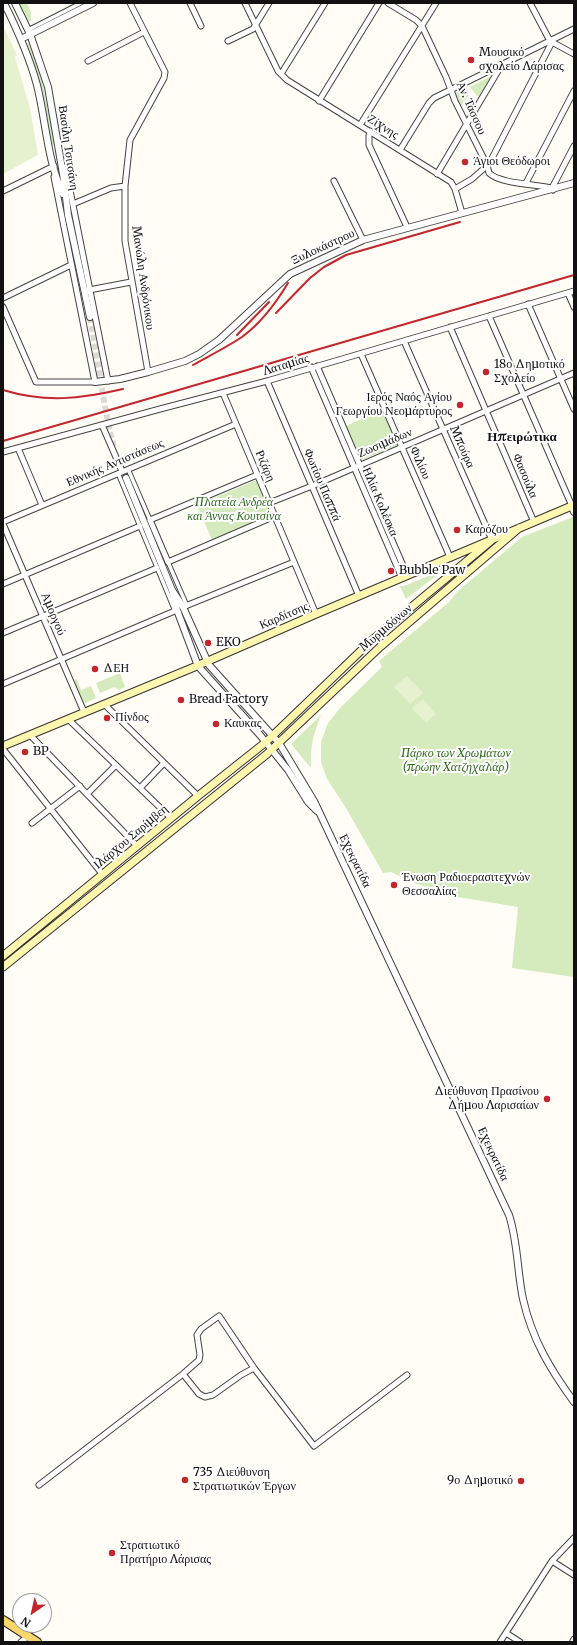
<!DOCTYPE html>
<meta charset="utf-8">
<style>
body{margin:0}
#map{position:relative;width:577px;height:1645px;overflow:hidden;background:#fffdf5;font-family:Merriweather,serif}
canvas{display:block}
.frame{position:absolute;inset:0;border:4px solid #111;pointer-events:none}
.north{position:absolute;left:12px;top:1593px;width:40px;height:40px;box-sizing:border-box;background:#fff;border:1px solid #a0a0a0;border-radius:50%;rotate:214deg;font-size:11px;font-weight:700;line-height:16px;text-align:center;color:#111}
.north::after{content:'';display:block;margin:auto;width:14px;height:18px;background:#c4262e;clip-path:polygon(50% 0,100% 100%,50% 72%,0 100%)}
</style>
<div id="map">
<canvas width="577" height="1645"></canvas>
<div class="frame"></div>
<div class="north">N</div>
</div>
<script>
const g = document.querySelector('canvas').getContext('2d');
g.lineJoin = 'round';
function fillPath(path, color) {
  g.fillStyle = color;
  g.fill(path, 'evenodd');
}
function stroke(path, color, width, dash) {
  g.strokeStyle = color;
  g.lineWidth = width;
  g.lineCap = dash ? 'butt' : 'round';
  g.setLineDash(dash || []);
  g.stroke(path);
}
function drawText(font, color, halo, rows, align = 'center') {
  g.font = font + ' Merriweather,serif';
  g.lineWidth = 4;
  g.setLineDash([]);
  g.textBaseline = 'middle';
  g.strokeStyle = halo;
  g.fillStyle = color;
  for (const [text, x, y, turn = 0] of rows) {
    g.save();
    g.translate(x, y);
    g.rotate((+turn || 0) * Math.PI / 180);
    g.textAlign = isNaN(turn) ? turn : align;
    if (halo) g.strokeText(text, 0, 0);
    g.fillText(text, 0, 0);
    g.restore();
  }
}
fillPath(new Path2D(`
 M 18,3 L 27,3 L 31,13 L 31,21 L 28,22 Z
 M 29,43 L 39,66 L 55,144 L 52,145 C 46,110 40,77 27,44 Z
 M 491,76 L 479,96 L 477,96 L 470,87 Z
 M 467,88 L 468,96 L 461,106 L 455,93 Z
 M 382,410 L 398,445 L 361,460 L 346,426 Z
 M 257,480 L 271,515 L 212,540 L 197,505 Z
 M 573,517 L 574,519 L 574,977 L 512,968 L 518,907 L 458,897 L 411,882 L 391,872 L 383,873 L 346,808 L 327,779 L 321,762 L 321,742 L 328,723 L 340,708 L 382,667 L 379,661 L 449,602 L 458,591 L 522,537 Z
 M 445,569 L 406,599 L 400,586 L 404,586 Z
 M 120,673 L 125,687 L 119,690 L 114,687 L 100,693 L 96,683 Z
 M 77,679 L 81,690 L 91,686 L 96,698 L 83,704 L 74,680 Z
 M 321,715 C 313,734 310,748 311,768 L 291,744 Z`), '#d5ebbd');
fillPath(new Path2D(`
 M 3,26 L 17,55 L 15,57 L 30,108 L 38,155 L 3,174 Z
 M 407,676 L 423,693 L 410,704 L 394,687 Z
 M 423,699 L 436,714 L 426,723 L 412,708 Z`), '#e6f2cf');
stroke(new Path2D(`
 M 90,317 C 98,361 103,405 114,448`), '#dbdad3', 6, [6, 3]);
const pedestrian = new Path2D(`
 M 28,30 L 81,3
 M 128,469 L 150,520
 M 118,473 L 175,611
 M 168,562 L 187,606`);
const minor = new Path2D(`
 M 130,3 L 165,72 L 164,78 L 130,140 L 125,186 L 125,241 L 148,372
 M 190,3 L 201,26
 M 245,3 L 278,71 L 287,80 L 451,182 L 455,189 L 462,213
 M 388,3 L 416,20 L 422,26 L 446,77 L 455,101 L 487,165 L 489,173 C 500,184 536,184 552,188 L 553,190
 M 530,3 L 550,41 L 574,54
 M 228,41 L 253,29 L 269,3
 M 88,61 L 144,32
 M 281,74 L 325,3
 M 319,101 L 379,3
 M 360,125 L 436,3
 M 370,131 L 369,135 L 369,145 L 407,227
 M 400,150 L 429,103 L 434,98 L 574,29
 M 63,167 L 67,175 L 108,381
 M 437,174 L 501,66
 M 334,181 L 363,240
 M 526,183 L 574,91
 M 552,188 L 574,146
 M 455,189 L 472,179 L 489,164 L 552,42
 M 3,191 L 54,166
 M 73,204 L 111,188 L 125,186
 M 89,290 L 131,282
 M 568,293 L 574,307
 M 3,298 L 71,265
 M 528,304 L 574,409
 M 3,307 L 36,382 L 95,382 L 54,177
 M 489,316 L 572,506
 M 450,327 L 534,522
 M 404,341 L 492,540
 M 361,354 L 450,557
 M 317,366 L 407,575
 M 311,367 L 402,578
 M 267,381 L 359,596
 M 223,393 L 316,614
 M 102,425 L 122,471
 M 18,448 L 42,505
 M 3,452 L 160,409 L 267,381 L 574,291
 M 257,475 L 150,520 L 168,562 L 275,516
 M 269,503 L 312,486 L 574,373
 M 3,522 L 236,424
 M 3,524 L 84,712
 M 3,584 L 140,526
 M 183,607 L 294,562
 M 3,633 L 157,568
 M 3,684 L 177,610
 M 104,704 L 198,796
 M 68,719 L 171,818
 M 30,735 L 137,846
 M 3,749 L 103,875
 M 140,788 L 164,763
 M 87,794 L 116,765
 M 32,823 L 80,786
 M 183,1374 L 199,1394 L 205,1397 L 213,1395 L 241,1375 L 254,1368
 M 39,1485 L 183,1374 L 199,1360 L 200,1355 L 197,1335 L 201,1329 L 219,1316 L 254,1368 L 314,1446 L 407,1375
 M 552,1561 L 574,1575
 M 506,1633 L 520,1642
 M 21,1642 L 28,1636
 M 500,1642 L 552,1561 L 574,1538`);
const tertiary = new Path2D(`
 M 4,3 C 17,29 29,56 37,85 C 46,121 47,160 63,194
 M 15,3 L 30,34 L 48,87 L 64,180 L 68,215 L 90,317
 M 21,39 L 93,3
 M 95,382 L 120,379 L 148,372 L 185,361 L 199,354 L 219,340 L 290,274 L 363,240 L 574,183
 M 126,478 L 172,590 L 177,610 L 198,666 L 260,735 L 288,770 L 308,802 L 317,811
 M 572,506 L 574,512
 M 172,590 L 183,607 L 209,665 L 279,743 L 314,801 L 509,1215 C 518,1242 517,1271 523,1299 C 532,1339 550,1369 574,1402
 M 573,1642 L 574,1640`);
const secondary = new Path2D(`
 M 3,746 L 192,668 L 316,614 L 574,505
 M 3,956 L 198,796 L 266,742 L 372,640 L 492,540
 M 3,967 L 267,754 L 380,647 L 519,528`);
const primary = new Path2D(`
 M 3,1620 L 37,1642`);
stroke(pedestrian, '#444', 5.5);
stroke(minor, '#444', 7);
stroke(tertiary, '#444', 8);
stroke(secondary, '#333', 9);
stroke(primary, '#222', 10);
stroke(pedestrian, '#fff', 3.5);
stroke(minor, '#fff', 5);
stroke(tertiary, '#fff', 6);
stroke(secondary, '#fff6b0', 7);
stroke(primary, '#f9d66b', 8);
stroke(new Path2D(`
 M 276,313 L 310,278 L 324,267 L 346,255 L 460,222
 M 237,335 L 269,302
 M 193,365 C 209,356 227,347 242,337 C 261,323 276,303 288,283
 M 3,390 C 46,403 80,399 123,389
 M 3,441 L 574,275`), '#c4262e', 2);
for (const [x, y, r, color] of [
 [471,60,4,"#c4262e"],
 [465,162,4,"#c4262e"],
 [486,372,4,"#c4262e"],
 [460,405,4,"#c4262e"],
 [457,530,4,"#c4262e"],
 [391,571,4,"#c4262e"],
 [208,643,4,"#c4262e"],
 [95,669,4,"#c4262e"],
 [181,700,4,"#c4262e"],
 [107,718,4,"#c4262e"],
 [216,724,4,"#c4262e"],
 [25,752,4,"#c4262e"],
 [394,885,4,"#c4262e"],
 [547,1099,4,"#c4262e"],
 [185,1480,4,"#c4262e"],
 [521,1481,4,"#c4262e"],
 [112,1553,4,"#c4262e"]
]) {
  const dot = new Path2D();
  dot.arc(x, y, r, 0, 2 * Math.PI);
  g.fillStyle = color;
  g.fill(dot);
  stroke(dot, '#fff', 1.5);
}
drawText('12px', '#111', '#fff', [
 ["Μουσικό",479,53],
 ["σχολείο Λάρισας",479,67],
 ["Άγιοι Θεόδωροι",473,162],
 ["18ο Δημοτικό",494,365],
 ["Σχολείο",494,379],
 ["Ιερός Ναός Αγίου",452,398,"right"],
 ["Γεωργίου Νεομάρτυρος",452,412,"right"],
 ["Καρόζου",465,530],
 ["Bubble Paw",399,571],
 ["EKO",216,643],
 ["ΔΕΗ",103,669],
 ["Bread Factory",189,700],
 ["Πίνδος",115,718],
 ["Καυκας",224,724],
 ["BP",33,752],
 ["Ένωση Ραδιοερασιτεχνών",402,878],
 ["Θεσσαλίας",402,892],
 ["Διεύθυνση Πρασίνου",539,1092,"right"],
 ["Δήμου Λαρισαίων",539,1106,"right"],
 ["735 Διεύθυνση",193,1473],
 ["Στρατιωτικών Έργων",193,1487],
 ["9ο Δημοτικό",513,1481,"right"],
 ["Στρατιωτικό",120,1546],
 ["Πρατήριο Λάρισας",120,1560]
], 'left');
drawText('12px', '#111', '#fff', [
 ["Αν. Τάσσου",471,108,66],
 ["Ζίχνης",383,127,32],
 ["Βασίλη Τσιτσάνη",68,148,82],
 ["Ξυλοκάστρου",323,247,-25],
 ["Μανώλη Ανδρόνικου",143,278,82],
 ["Λαταμίας",286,365,-17],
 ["Ζωσιμάδων",385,443,-23],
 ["Μπούρα",462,447,66],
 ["Εθνικής Αντιστάσεως",115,463,-23],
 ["Φιλίου",420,463,66],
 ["Ριζάρη",265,466,67],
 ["Φασούλα",525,476,67],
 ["Φωτίου Παππά",322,485,67],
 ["Ηλία Κολέσκα",380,502,67],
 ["Αμοργού",53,614,67],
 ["Καρδίτσης",284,616,-23],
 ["Μυρμιδόνων",386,628,-41],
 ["Ιλάρχου Σαρίμβεη",131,837,-40],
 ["Εχεκρατίδα",355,861,64],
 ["Εχεκρατίδα",493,1154,65]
]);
drawText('italic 12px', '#2f6b1f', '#fff', [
 ["Πλατεία Ανδρέα",234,503],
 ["και Άννας Κουτσίνα",234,517],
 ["Πάρκο των Χρωμάτων",456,754],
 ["(πρώην Χατζηχαλάρ)",456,768]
]);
drawText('bold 13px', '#111', '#fff', [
 ["Ηπειρώτικα",522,437]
]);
</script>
